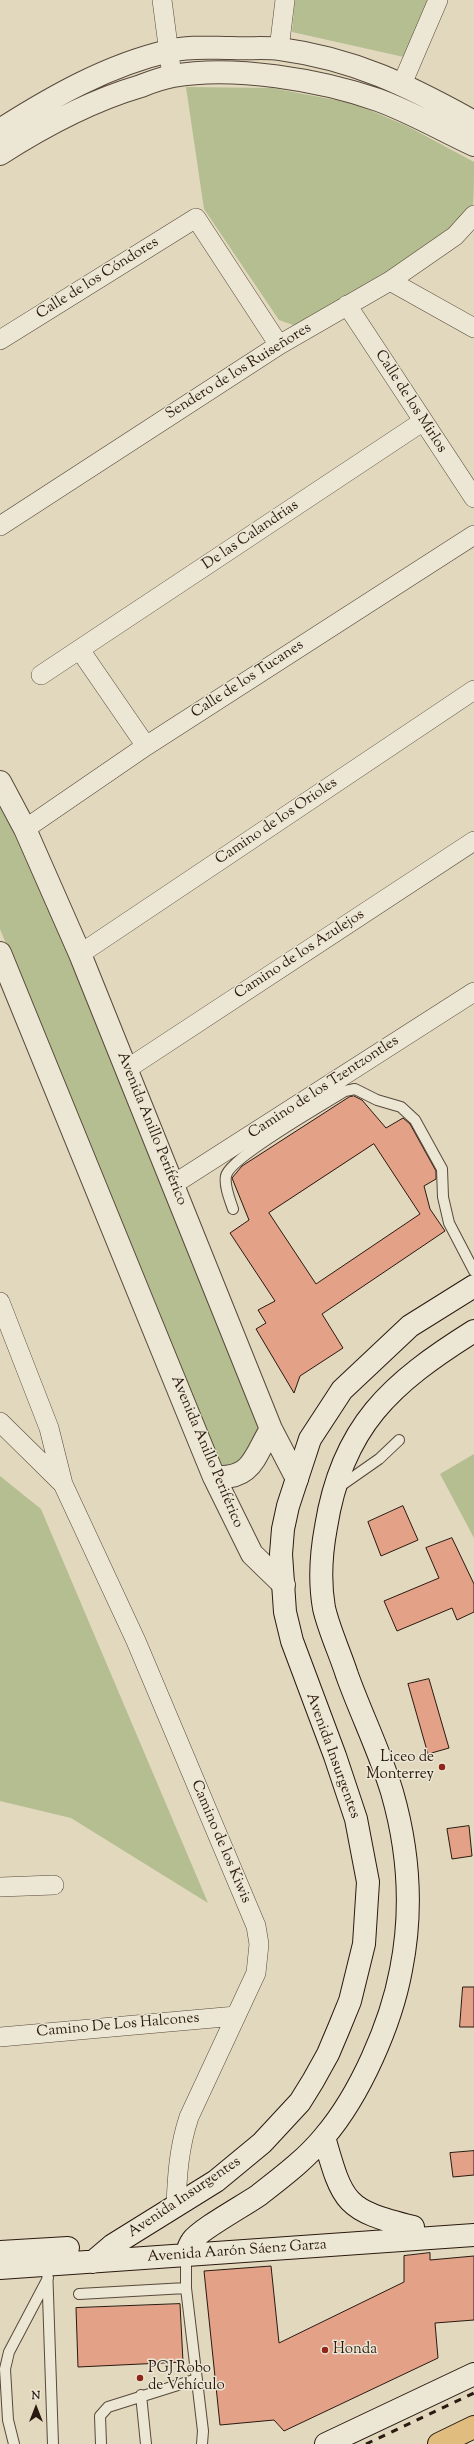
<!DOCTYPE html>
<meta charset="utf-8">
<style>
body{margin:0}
#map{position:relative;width:474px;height:2444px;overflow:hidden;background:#e1d8bd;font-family:"Sorts Mill Goudy",serif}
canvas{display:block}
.north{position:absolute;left:16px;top:2388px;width:40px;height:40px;-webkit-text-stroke:3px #ece6d4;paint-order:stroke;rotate:0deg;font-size:11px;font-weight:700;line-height:16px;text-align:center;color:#2a1910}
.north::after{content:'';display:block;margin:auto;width:14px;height:18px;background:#2a1910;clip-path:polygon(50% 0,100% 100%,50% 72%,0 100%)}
</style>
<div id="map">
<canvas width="474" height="2444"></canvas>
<div class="north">N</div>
</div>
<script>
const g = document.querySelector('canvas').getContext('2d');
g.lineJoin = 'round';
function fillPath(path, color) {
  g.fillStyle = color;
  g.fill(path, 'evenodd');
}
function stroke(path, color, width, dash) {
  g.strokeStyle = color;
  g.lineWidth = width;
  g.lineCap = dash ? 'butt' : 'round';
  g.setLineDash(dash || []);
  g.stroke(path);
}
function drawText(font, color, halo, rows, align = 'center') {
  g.font = font + ' "Sorts Mill Goudy",serif';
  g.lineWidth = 3;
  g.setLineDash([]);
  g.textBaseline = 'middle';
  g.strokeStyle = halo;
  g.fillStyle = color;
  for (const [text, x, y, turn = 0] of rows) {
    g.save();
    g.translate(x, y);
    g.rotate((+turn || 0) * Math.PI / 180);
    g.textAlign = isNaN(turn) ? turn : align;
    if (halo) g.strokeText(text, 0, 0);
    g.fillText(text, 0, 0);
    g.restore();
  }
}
fillPath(new Path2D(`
 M 295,0 L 430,0 L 404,57 L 292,32 Z
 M 186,87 L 272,88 L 356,104 L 409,127 L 474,162 C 474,172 474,196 473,204 C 461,236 331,305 296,326 L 279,320 L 204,209 Z
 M 0,803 L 62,941 L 118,1073 L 258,1421 L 257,1435 L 248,1460 L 219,1470 L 0,929 Z
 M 474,1454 L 474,1538 L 440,1474 Z
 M 0,1476 L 41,1509 L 208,1903 L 71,1818 L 0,1801 Z`), '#b4be90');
const building = new Path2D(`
 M 354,1096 L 362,1100 L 386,1128 L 403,1118 L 410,1124 L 436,1171 L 436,1179 L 424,1186 L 430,1209 L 445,1231 L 322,1314 L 343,1348 L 300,1376 L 294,1393 L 256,1329 L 266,1323 L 258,1310 L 275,1301 L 230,1233 L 249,1220 L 232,1178 L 242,1166 L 349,1097 ZM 374,1144 L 420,1214 L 316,1284 L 269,1213 Z
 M 403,1506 L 418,1540 L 381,1556 L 368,1522 Z
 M 452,1538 L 474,1584 L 474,1612 L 457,1620 L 452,1608 L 397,1631 L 384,1601 L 439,1578 L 426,1548 Z
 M 429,1679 L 449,1748 L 428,1754 L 408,1684 Z
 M 469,1826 L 472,1856 L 452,1859 L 447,1829 Z
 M 463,1987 L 474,1987 L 474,2027 L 460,2027 Z
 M 474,2151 L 474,2175 L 453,2177 L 450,2153 Z
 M 430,2253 L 430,2260 L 474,2256 L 474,2320 L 435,2323 L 438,2358 L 284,2431 L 274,2420 L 220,2425 L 204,2271 L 271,2266 L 279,2343 L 404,2282 L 404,2256 Z
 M 180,2304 L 183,2362 L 78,2367 L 76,2308 Z`);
fillPath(building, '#e3a188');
stroke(building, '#2a1910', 1);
const service = new Path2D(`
 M 233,1209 C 230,1200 224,1186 226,1176 C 229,1158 326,1103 345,1091 L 355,1089 L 377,1100 L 401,1107 L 415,1120 L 442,1169 L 443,1197 L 449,1223 L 474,1271
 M 339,1487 L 379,1459 L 399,1440
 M 47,2265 L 53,2444
 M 186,2288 L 203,2431 L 202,2444
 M 79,2294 L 186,2288 L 186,2256
 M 141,2395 L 146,2444
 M 14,2444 L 8,2420 L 5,2369 L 9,2352 L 48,2278
 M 101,2444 L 100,2416 L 108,2407 L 197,2379`);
const minor = new Path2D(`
 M 162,0 L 172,76
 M 279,49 L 285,0
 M 402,84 L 438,0
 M 390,281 L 474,328
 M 347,305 L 474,498
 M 0,340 L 196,218 L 279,345
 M 0,526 L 279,345 L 390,281 L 455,236 L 474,215
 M 80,650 L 146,746
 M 41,675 L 422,422
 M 25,829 L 146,746 L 474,535
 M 80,954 L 474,690
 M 127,1069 L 474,841
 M 174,1184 L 474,992
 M 0,1302 L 49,1428 L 63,1484 L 136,1641 L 256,1926 L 259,1944 L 256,1973 L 189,2117 C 179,2147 177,2176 176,2207
 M 0,1422 L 63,1484
 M 0,1887 L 54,1885
 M 0,2037 L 236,2016`);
const tertiary = new Path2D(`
 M 0,130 C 52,97 108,65 169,51 C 189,46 211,48 232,48 C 248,49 265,47 280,49 C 355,59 409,86 474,122
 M 0,154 C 45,125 90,101 141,86 C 151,82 162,78 173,76 C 233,65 321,80 378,100 C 411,112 442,130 474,145
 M 0,782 L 25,829 L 80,954 L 271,1429 L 297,1479
 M 0,953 L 214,1477 L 252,1554 L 284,1585
 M 214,1477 C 253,1480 254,1456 271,1429`);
const secondary = new Path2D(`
 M 324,2137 C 343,2204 345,2210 413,2227
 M 0,2252 L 68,2248
 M 186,2256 C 187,2252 189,2245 192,2241 C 199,2230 245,2205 259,2195 C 282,2177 306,2159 324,2137 C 360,2095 391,2024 401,1970 C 413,1910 409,1851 392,1792 C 380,1752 361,1714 347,1675 C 340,1653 329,1630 324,1608 C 319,1580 321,1554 326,1527 C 342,1426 391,1383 474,1331
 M 93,2262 L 113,2245 L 216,2181 L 262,2143 L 300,2102 L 313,2081 L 328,2054 L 339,2028 L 350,2001 L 364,1944 L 368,1882 L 356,1819 L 335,1756 L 292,1641 L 285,1612 L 281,1554 L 283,1529 L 288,1506 L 310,1439 L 342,1390 L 410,1326 L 474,1286
 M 0,2268 L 474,2235
 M 326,2444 L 474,2374`);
const primary = new Path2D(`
 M 439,2444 L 474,2427`);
stroke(service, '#58493b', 12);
stroke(minor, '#58493b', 20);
stroke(tertiary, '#58493b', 24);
stroke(secondary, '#2a1910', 24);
stroke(primary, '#2a1910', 24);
stroke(service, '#ece6d4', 10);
stroke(minor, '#ece6d4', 19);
stroke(tertiary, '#ece6d4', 22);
stroke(secondary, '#ece6d4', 22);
stroke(primary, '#e0bc7e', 22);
stroke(new Path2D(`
 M 366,2444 L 474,2393`), '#2a1910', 3, [7, 7]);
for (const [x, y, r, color] of [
 [442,1767,4,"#8f2418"],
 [325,2350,4,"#8f2418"],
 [140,2378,4,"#8f2418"]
]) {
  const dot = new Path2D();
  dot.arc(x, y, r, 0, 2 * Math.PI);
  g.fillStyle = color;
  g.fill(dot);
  stroke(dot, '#ece6d4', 1.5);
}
drawText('15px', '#2a1910', '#ece6d4', [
 ["Calle de los Cóndores",98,279,-32],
 ["Sendero de los Ruiseñores",239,372,-32],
 ["Calle de los Mirlos",410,402,57],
 ["De las Calandrias",251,536,-34],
 ["Calle de los Tucanes",248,680,-33],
 ["Camino de los Orioles",277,822,-34],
 ["Camino de los Azulejos",300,955,-33],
 ["Camino de los Tzentzontles",324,1088,-33],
 ["Avenida Anillo Periférico",151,1129,68],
 ["Avenida Anillo Periférico",206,1452,67],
 ["Avenida Insurgentes",332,1756,70],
 ["Camino de los Kiwis",220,1842,67],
 ["Camino De Los Halcones",118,2026,-5],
 ["Avenida Insurgentes",185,2198,-34],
 ["Avenida Aarón Sáenz Garza",237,2252,-4]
]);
drawText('15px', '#2a1910', '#ece6d4', [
 ["Liceo de",434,1758,"right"],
 ["Monterrey",434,1775,"right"],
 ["Honda",333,2350],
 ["PGJ Robo",148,2369],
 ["de Vehículo",148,2386]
], 'left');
</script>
